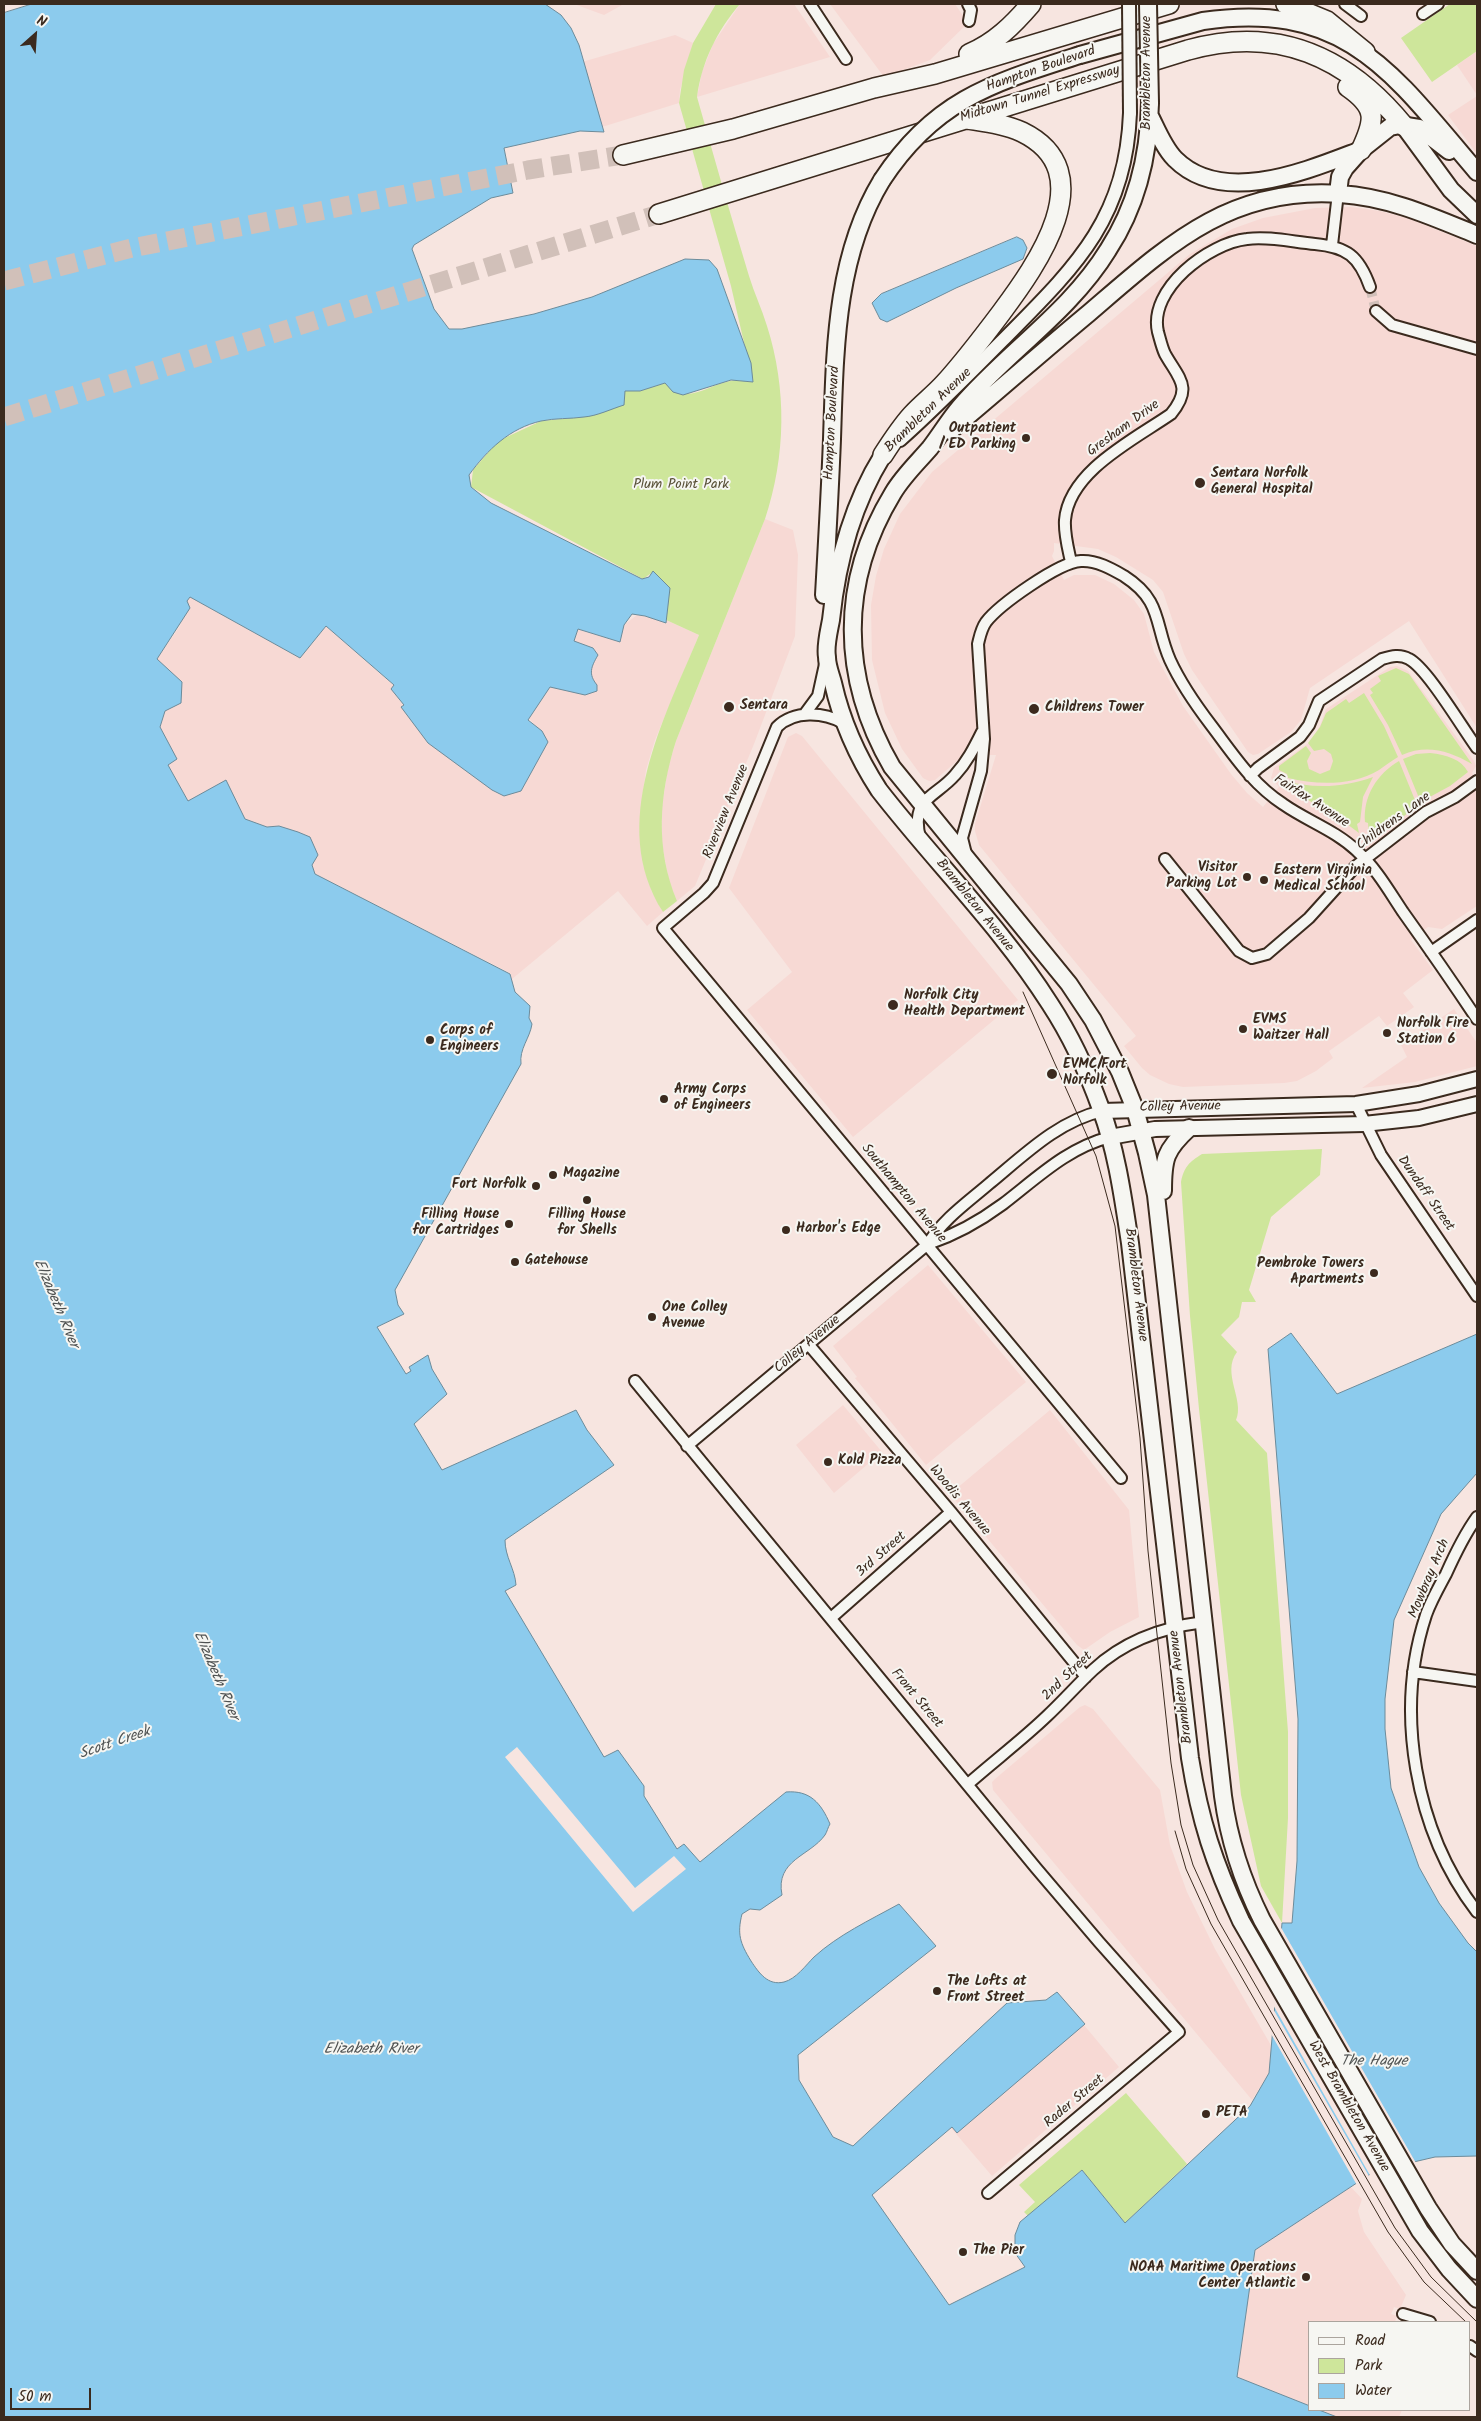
<!DOCTYPE html>
<style>
body{margin:0}
#map{position:relative;width:1481px;height:2421px;overflow:hidden;background:#f7e5e0;font-family:Kalam,sans-serif}
canvas{display:block}
.frame{position:absolute;inset:0;border:5px solid #3b2a1e;pointer-events:none}
.legend{position:absolute;left:1308px;top:2321px;width:162px;height:90px;box-sizing:border-box;background:#f6f6f2;border:1px solid #aba49d;margin:0;padding:6px 9px;list-style:none;font-size:15px;color:#3b2a1e}
.legend li{display:flex;align-items:center;gap:10px;height:25px}
.legend b{width:25px;border:1px solid #aba49d}
.north{position:absolute;left:10px;top:10px;width:50px;height:50px;-webkit-text-stroke:4px #f6f6f2;paint-order:stroke;rotate:26deg;font-size:14px;font-weight:700;line-height:20px;text-align:center;color:#3b2a1e}
.north::after{content:'';display:block;margin:auto;width:18px;height:22px;background:#3b2a1e;clip-path:polygon(50% 0,100% 100%,50% 72%,0 100%)}
.scale{position:absolute;left:10px;top:2388px;width:81px;height:22px;box-sizing:border-box;border:2px solid #3b2a1e;border-top:0;padding-left:6px;font-size:15px;line-height:18px;white-space:nowrap;color:#3b2a1e;-webkit-text-stroke:4px #f6f6f2;paint-order:stroke}
</style>
<div id="map">
<canvas width="1481" height="2421"></canvas>
<div class="frame"></div>
<ul class="legend">
<li><b style="height:6px;background:#f6f6f2"></b>Road</li>
<li><b style="height:14px;background:#cee69b"></b>Park</li>
<li><b style="height:14px;background:#8ccbed"></b>Water</li>
</ul>
<div class="north">N</div>
<div class="scale">50 m</div>
</div>
<script>
const g = document.querySelector('canvas').getContext('2d');
g.lineJoin = 'round';
function fillPath(path, color) {
  g.fillStyle = color;
  g.fill(path, 'evenodd');
}
function stroke(path, color, width, dash) {
  g.strokeStyle = color;
  g.lineWidth = width;
  g.lineCap = dash ? 'butt' : 'round';
  g.setLineDash(dash || []);
  g.stroke(path);
}
function drawText(font, color, halo, rows, align = 'center') {
  g.font = font + ' Kalam,sans-serif';
  g.lineWidth = 4;
  g.setLineDash([]);
  g.textBaseline = 'middle';
  g.strokeStyle = halo;
  g.fillStyle = color;
  for (const [text, x, y, turn = 0] of rows) {
    g.save();
    g.translate(x, y);
    g.rotate((+turn || 0) * Math.PI / 180);
    g.textAlign = isNaN(turn) ? turn : align;
    if (halo) g.strokeText(text, 0, 0);
    g.fillText(text, 0, 0);
    g.restore();
  }
}
fillPath(new Path2D(`
 M 574,4 L 624,4 L 604,15 Z
 M 740,4 L 794,4 L 830,57 L 697,97 L 702,72 L 713,44 Z
 M 830,4 L 955,4 L 968,23 L 930,60 L 884,77 Z
 M 675,35 L 693,43 L 680,90 L 679,103 L 602,127 L 582,62 Z
 M 1477,51 L 1477,95 L 1457,65 Z
 M 1477,96 L 1477,154 L 1448,115 Z
 M 1351,207 L 1380,211 L 1410,219 L 1477,246 L 1477,728 L 1409,621 L 1310,688 L 1301,720 L 1291,732 L 1258,754 L 1253,755 L 1248,752 L 1192,670 L 1184,654 L 1163,592 L 1153,580 L 1116,557 L 1098,549 L 1054,543 L 1054,551 L 1052,556 L 1064,580 L 1074,575 L 1095,575 L 1114,584 L 1134,600 L 1144,614 L 1154,652 L 1183,706 L 1231,774 L 1247,793 L 1263,807 L 1279,787 L 1271,778 L 1274,768 L 1310,742 L 1320,726 L 1326,709 L 1390,667 L 1397,666 L 1408,671 L 1474,761 L 1476,766 L 1472,773 L 1477,780 L 1477,906 L 1442,929 L 1428,927 L 1411,940 L 1433,970 L 1403,993 L 1414,1007 L 1387,1026 L 1379,1016 L 1329,1051 L 1333,1058 L 1316,1071 L 1297,1081 L 1284,1083 L 1183,1087 L 1169,1084 L 1150,1075 L 1142,1068 L 1124,1046 L 1136,1036 L 979,845 L 975,831 L 975,824 L 996,755 L 964,755 L 935,780 L 929,781 L 923,778 L 902,749 L 885,713 L 872,660 L 871,605 L 876,576 L 884,549 L 900,514 L 932,472 L 1190,254 L 1232,229 L 1263,218 L 1315,208 Z
 M 765,519 L 793,530 L 798,555 L 795,636 L 754,744 L 695,886 L 677,901 L 669,882 L 662,844 L 661,812 L 668,768 L 676,741 Z
 M 190,597 L 296,656 L 312,644 L 326,626 L 394,686 L 394,692 L 428,743 L 521,791 L 548,742 L 529,718 L 550,687 L 597,691 L 590,671 L 598,655 L 593,648 L 574,641 L 578,629 L 619,642 L 624,625 L 637,615 L 664,619 L 699,635 L 655,740 L 646,770 L 642,801 L 641,833 L 644,867 L 652,892 L 663,912 L 647,926 L 618,891 L 512,979 L 515,992 L 510,973 L 315,874 L 312,865 L 279,826 L 267,827 L 188,801 L 168,764 L 175,760 L 160,727 L 165,711 L 157,659 L 180,626 L 186,601 Z
 M 796,733 L 802,736 L 1018,1000 L 853,1137 L 747,1010 L 792,972 L 729,888 L 788,737 Z
 M 1454,1009 L 1477,1043 L 1477,1066 L 1415,1082 L 1362,1088 L 1407,1057 L 1401,1045 Z
 M 928,1265 L 1026,1382 L 926,1465 L 855,1378 L 857,1377 L 833,1346 Z
 M 843,1405 L 882,1452 L 834,1493 L 796,1445 Z
 M 1050,1410 L 1129,1510 L 1139,1617 L 1110,1632 L 1084,1650 L 1077,1645 L 950,1494 Z
 M 1085,1705 L 1093,1709 L 1160,1790 L 1170,1845 L 1187,1892 L 1215,1949 L 1272,2047 L 1269,2073 L 1252,2100 L 993,1790 L 992,1782 L 995,1779 L 1080,1707 Z
 M 1079,2019 L 1119,2067 L 992,2176 L 951,2128 Z
 M 1351,2187 L 1362,2199 L 1358,2211 L 1364,2232 L 1406,2295 L 1400,2309 L 1394,2307 L 1393,2310 L 1391,2314 L 1397,2316 L 1395,2322 L 1310,2322 L 1310,2406 L 1237,2377 L 1255,2250 Z
 M 1319,2410 L 1402,2410 L 1399,2417 L 1337,2417 Z`), '#f7d9d4');
fillPath(new Path2D(`
 M 716,4 L 740,4 C 717,31 702,61 697,97 C 714,157 731,217 749,276 C 754,293 762,309 767,326 C 787,389 786,456 765,519 L 676,741 C 659,795 655,848 677,901 L 663,912 C 607,824 664,719 699,635 L 664,619 L 653,572 L 643,579 L 471,487 L 473,470 L 498,441 L 541,421 L 580,417 L 625,391 L 640,391 L 665,383 C 686,406 705,386 730,381 C 737,379 746,381 753,382 L 731,286 L 679,103 L 684,70 L 693,43 Z
 M 1450,4 L 1477,4 L 1477,51 L 1432,82 L 1401,38 Z
 M 1396,668 L 1409,674 L 1472,764 C 1449,751 1427,744 1402,755 L 1388,725 L 1370,695 L 1373,693 L 1370,689 L 1381,681 L 1378,676 Z
 M 1364,693 L 1384,726 L 1398,757 C 1391,761 1385,766 1379,770 C 1352,786 1317,785 1288,778 L 1287,774 L 1279,770 L 1279,766 L 1306,746 L 1311,753 L 1307,761 L 1309,769 L 1320,774 L 1330,770 L 1333,761 L 1331,754 L 1324,749 L 1314,751 L 1308,743 L 1320,727 L 1326,713 L 1346,699 L 1349,703 Z
 M 1430,753 C 1447,755 1461,759 1468,772 L 1450,786 L 1426,799 L 1424,795 L 1419,798 L 1403,759 L 1416,754 Z
 M 1399,761 L 1417,805 L 1397,822 L 1395,820 L 1389,824 L 1391,827 L 1383,832 L 1381,830 L 1375,833 L 1377,836 L 1373,839 L 1369,834 L 1368,823 L 1365,822 C 1363,796 1377,774 1399,761 Z
 M 1373,777 L 1363,797 L 1360,822 L 1357,824 L 1359,833 L 1339,818 L 1279,783 L 1281,780 C 1313,789 1342,788 1373,777 Z
 M 1322,1149 L 1320,1175 L 1271,1217 L 1249,1290 L 1256,1302 L 1242,1302 L 1239,1317 L 1221,1335 L 1237,1352 C 1221,1373 1245,1400 1236,1420 L 1267,1453 L 1288,1732 L 1288,1818 L 1282,1923 L 1261,1886 L 1241,1795 L 1199,1409 L 1190,1316 L 1181,1182 C 1184,1167 1189,1162 1202,1154 Z
 M 1126,2093 L 1187,2164 L 1125,2223 L 1082,2170 L 1028,2216 L 1024,2212 L 1035,2202 L 1019,2185 Z`), '#cee69b');
const water = new Path2D(`
 M 32,4 L 545,4 L 561,15 L 571,28 L 579,45 L 604,132 L 580,131 L 504,148 L 513,193 L 491,198 L 414,245 L 412,249 L 434,309 L 449,329 L 462,329 L 534,314 L 592,297 L 685,259 L 709,260 L 717,269 L 751,363 L 753,382 L 731,380 L 683,395 L 673,392 L 665,383 L 640,391 L 625,391 L 624,405 C 611,409 597,416 584,417 C 570,419 555,418 541,421 C 510,428 487,450 469,475 L 471,487 L 491,503 L 642,579 L 649,577 L 653,571 L 670,588 L 666,623 L 645,616 L 632,614 L 624,625 L 620,642 L 578,629 L 574,641 L 593,648 L 598,655 C 591,667 588,674 597,685 L 597,691 L 585,695 L 550,687 L 528,720 L 542,731 L 548,742 L 521,791 L 504,796 L 492,790 L 428,743 L 401,707 L 404,705 L 391,689 L 394,685 L 326,626 L 300,658 L 190,597 L 187,601 L 190,608 L 157,659 L 182,682 L 181,703 L 165,711 L 160,727 L 177,759 L 168,765 L 188,801 L 226,780 L 245,819 L 267,827 L 279,826 L 298,832 L 310,837 L 318,855 L 312,865 L 315,874 L 510,974 L 515,992 L 530,1006 L 529,1018 L 532,1024 C 530,1038 519,1049 521,1064 L 395,1290 L 398,1305 L 404,1314 L 377,1327 L 406,1374 L 411,1371 L 409,1367 L 428,1355 L 432,1369 L 447,1394 L 414,1424 L 442,1470 L 576,1410 L 587,1430 L 614,1465 L 505,1540 C 505,1557 515,1569 516,1585 L 505,1591 L 604,1757 L 618,1750 L 644,1786 L 644,1796 L 677,1849 L 684,1844 L 700,1862 L 786,1792 C 810,1790 821,1803 830,1824 C 828,1827 827,1832 825,1835 C 810,1856 775,1860 782,1895 L 760,1910 L 750,1909 L 742,1914 C 737,1934 740,1943 751,1961 C 759,1973 768,1986 784,1982 C 796,1979 806,1965 814,1957 C 838,1935 870,1920 899,1904 L 936,1946 L 798,2055 L 799,2080 L 833,2137 L 853,2146 L 1007,2003 L 1046,2000 L 1057,1992 L 1085,2024 L 957,2133 L 952,2127 L 872,2195 L 949,2305 L 1025,2267 L 1015,2253 L 1015,2235 L 1020,2222 L 1082,2170 L 1125,2223 L 1250,2106 L 1269,2073 L 1282,1923 L 1292,1923 L 1297,1861 L 1298,1719 L 1268,1349 L 1291,1333 L 1337,1394 L 1477,1334 L 1477,1473 L 1441,1514 L 1394,1620 L 1385,1699 L 1385,1729 L 1391,1788 L 1419,1867 L 1439,1903 L 1468,1943 L 1477,1952 L 1477,2156 L 1435,2157 L 1375,2171 L 1255,2250 L 1237,2377 L 1310,2406 L 1310,2410 L 1319,2410 L 1337,2417 L 4,2417 L 4,13 Z
 M 1017,237 L 1023,240 L 1027,248 L 1023,259 L 956,288 L 887,322 L 880,319 L 872,303 L 881,294 Z`);
fillPath(water, '#8ccbed');
stroke(water, '#6c8b9a', 1);
fillPath(new Path2D(`
 M 517,1747 L 635,1888 L 674,1856 L 686,1869 L 633,1912 L 505,1757 Z
 M 1279,1924 L 1416,2163 L 1377,2173 L 1371,2177 L 1272,2003 Z
 M 1272,2007 L 1370,2178 L 1358,2187 L 1270,2032 Z`), '#f7e5e0');
stroke(new Path2D(`
 M 1370,287 L 1376,311`), '#d1c0b9', 10, [10, 5]);
stroke(new Path2D(`
 M 4,281 L 132,248 L 528,170 L 623,155
 M 4,417 L 659,214`), '#d1c0b9', 19, [19, 9]);
const minor = new Path2D(`
 M 810,4 L 846,59
 M 968,4 L 971,10 L 969,21
 M 1345,4 L 1361,16
 M 1423,14 L 1438,4
 M 1332,245 L 1338,193
 M 1376,311 L 1392,325 L 1477,349
 M 1071,562 C 1068,548 1064,534 1065,520 C 1069,471 1135,439 1171,414 C 1193,387 1179,379 1165,354 C 1162,348 1160,339 1158,332 C 1148,289 1209,243 1247,239 C 1269,236 1293,242 1315,244 C 1347,247 1359,256 1370,287
 M 804,715 L 818,696 L 825,664
 M 843,723 C 824,712 794,710 777,727 L 713,883 L 704,893 L 663,928 L 1121,1478
 M 1250,776 L 1258,768 L 1300,737 L 1309,725 L 1319,701 L 1382,659 C 1392,656 1400,654 1409,659 C 1427,668 1463,729 1477,748
 M 920,838 C 910,798 935,798 955,775 C 967,762 974,748 982,732
 M 966,854 L 962,838 L 981,771 L 984,739 L 978,644 C 980,636 981,629 986,622 C 999,605 1059,562 1081,561 C 1096,560 1112,569 1124,576 C 1163,601 1154,624 1170,660 C 1181,684 1195,704 1211,725 C 1233,754 1252,784 1283,804 C 1307,821 1335,830 1357,851 C 1376,868 1389,891 1403,912 C 1428,947 1453,983 1477,1019
 M 1165,859 L 1239,951 L 1252,958 L 1267,954 L 1309,918 L 1356,866 L 1426,812 L 1455,797 L 1477,781
 M 1431,952 L 1477,920
 M 1356,1104 L 1381,1155 L 1477,1296
 M 928,1244 C 943,1219 968,1202 990,1183 C 1024,1155 1058,1121 1102,1111
 M 809,1345 L 951,1512 L 1086,1677
 M 635,1381 L 1036,1868 L 1099,1942 L 1179,2032 L 988,2193
 M 687,1446 L 928,1244 C 955,1235 980,1221 1003,1204 C 1037,1178 1067,1148 1110,1137
 M 1477,1517 C 1464,1535 1455,1554 1446,1574 C 1439,1587 1431,1601 1426,1615 C 1394,1712 1415,1831 1477,1912
 M 831,1618 L 951,1512
 M 1413,1672 L 1477,1681
 M 968,1784 C 994,1761 1022,1740 1047,1716 C 1063,1701 1077,1685 1093,1670 C 1124,1641 1164,1627 1204,1622
 M 1403,2314 L 1430,2322
 M 1470,2346 L 1477,2351`);
const tertiary = new Path2D(`
 M 900,440 C 936,408 969,374 1003,340 C 1074,268 1126,220 1130,113`);
const secondary = new Path2D(`
 M 1102,1111 L 1356,1104 L 1419,1094 L 1477,1079
 M 1110,1137 L 1155,1129 L 1364,1124 L 1419,1118 L 1477,1104`);
const primary = new Path2D(`
 M 1080,55 L 1203,21 C 1347,0 1394,75 1477,172
 M 1150,103 C 1149,155 1136,207 1108,250 C 1070,312 1006,353 960,407 C 949,420 940,435 930,448 C 918,462 903,476 893,493 C 839,582 840,677 892,767 L 1069,984 L 1093,1020 L 1120,1072 L 1135,1109 L 1147,1153 L 1156,1195 L 1223,1796 C 1229,1841 1242,1880 1262,1920 L 1428,2208 L 1452,2244 L 1477,2271
 M 1150,116 C 1157,130 1164,148 1175,159 C 1223,207 1308,170 1361,150
 M 1404,126 L 1451,190 L 1477,215
 M 1338,193 L 1340,177 L 1345,168 L 1361,150 L 1390,127 L 1400,125 L 1419,128 L 1449,151
 M 950,431 C 997,392 1042,352 1089,313 C 1166,247 1229,186 1340,194 C 1389,197 1433,217 1477,235
 M 883,455 C 852,505 837,561 831,620 C 829,631 825,646 827,657 C 827,666 831,675 833,683 C 842,723 857,756 879,790 C 934,861 1002,928 1050,1004 C 1071,1036 1088,1073 1101,1109 C 1117,1152 1123,1198 1130,1243 L 1190,1758 C 1200,1821 1214,1863 1241,1921 L 1420,2231 L 1449,2269 L 1477,2299
 M 824,595 C 827,543 830,491 832,439 C 835,351 835,257 882,180
 M 1163,1191 C 1163,1159 1165,1150 1189,1128`);
const motorway = new Path2D(`
 M 1286,4 L 1327,21 L 1365,52
 M 969,54 C 995,43 1013,25 1031,4
 M 1348,87 C 1378,108 1375,120 1361,150
 M 623,155 L 733,129 L 874,88 L 935,74 L 1169,4
 M 659,214 L 1188,50 C 1277,25 1347,56 1404,126
 M 883,455 C 892,441 901,427 912,415 C 922,404 934,395 944,384 C 965,361 983,337 1001,313 C 1036,266 1104,172 1022,132 C 1005,124 986,122 967,119`);
stroke(minor, '#3b2a1e', 14);
stroke(tertiary, '#3b2a1e', 16);
stroke(secondary, '#3b2a1e', 18);
stroke(primary, '#3b2a1e', 20);
stroke(motorway, '#3b2a1e', 22);
stroke(minor, '#f6f6f2', 10);
stroke(tertiary, '#f6f6f2', 12);
stroke(secondary, '#f6f6f2', 14);
stroke(primary, '#f6f6f2', 16);
stroke(motorway, '#f6f6f2', 19);
stroke(new Path2D(`
 M 1023,992 L 1096,1156 L 1115,1226 L 1140,1438 L 1148,1551 L 1171,1763 L 1181,1825 L 1193,1865 L 1218,1920 L 1395,2228 L 1431,2277 L 1477,2322
 M 1175,1831 L 1186,1869 L 1211,1924 L 1388,2232 L 1424,2282 L 1466,2322`), '#3b2a1e', 1);
const tertiaryBridge = new Path2D(`
 M 1129,4 L 1130,113`);
const primaryBridge = new Path2D(`
 M 1148,4 L 1150,103
 M 882,180 C 935,99 993,83 1080,55`);
stroke(tertiaryBridge, '#3b2a1e', 16, []);
stroke(primaryBridge, '#3b2a1e', 20, []);
stroke(tertiaryBridge, '#f6f6f2', 12);
stroke(primaryBridge, '#f6f6f2', 16);
for (const [x, y, r, color] of [
 [1026,438,5,"#3b2a1e"],
 [1200,483,6,"#3b2a1e"],
 [729,707,6,"#3b2a1e"],
 [1034,709,6,"#3b2a1e"],
 [1247,877,5,"#3b2a1e"],
 [1264,880,5,"#3b2a1e"],
 [893,1005,6,"#3b2a1e"],
 [1243,1029,5,"#3b2a1e"],
 [1387,1033,5,"#3b2a1e"],
 [430,1040,5,"#3b2a1e"],
 [1052,1074,6,"#3b2a1e"],
 [664,1099,5,"#3b2a1e"],
 [553,1175,5,"#3b2a1e"],
 [536,1186,5,"#3b2a1e"],
 [587,1200,5,"#3b2a1e"],
 [509,1224,5,"#3b2a1e"],
 [786,1230,5,"#3b2a1e"],
 [515,1262,5,"#3b2a1e"],
 [1374,1273,5,"#3b2a1e"],
 [652,1317,5,"#3b2a1e"],
 [828,1462,5,"#3b2a1e"],
 [937,1991,5,"#3b2a1e"],
 [1206,2114,5,"#3b2a1e"],
 [963,2252,5,"#3b2a1e"],
 [1306,2277,5,"#3b2a1e"]
]) {
  const dot = new Path2D();
  dot.arc(x, y, r, 0, 2 * Math.PI);
  g.fillStyle = color;
  g.fill(dot);
  stroke(dot, '#f6f6f2', 2);
}
drawText('14px', '#3b2a1e', '#f6f6f2', [
 ["Hampton Boulevard",1041,70,-19],
 ["Brambleton Avenue",1148,73,-90],
 ["Midtown Tunnel Expressway",1040,95,-17],
 ["Brambleton Avenue",929,411,-44],
 ["Hampton Boulevard",833,423,-87],
 ["Gresham Drive",1124,429,-36],
 ["Fairfax Avenue",1311,802,33],
 ["Riverview Avenue",727,812,-68],
 ["Childrens Lane",1394,822,-36],
 ["Brambleton Avenue",974,906,51],
 ["Colley Avenue",1180,1108,-1],
 ["Southampton Avenue",903,1194,50],
 ["Dundaff Street",1425,1194,55],
 ["Brambleton Avenue",1135,1285,83],
 ["Colley Avenue",808,1345,-40],
 ["Woodis Avenue",959,1501,50],
 ["3rd Street",882,1555,-41],
 ["Mowbray Arch",1430,1579,-67],
 ["2nd Street",1068,1677,-44],
 ["Brambleton Avenue",1182,1687,-97],
 ["Front Street",916,1699,50],
 ["Rader Street",1075,2102,-40],
 ["West Brambleton Avenue",1348,2107,60]
]);
drawText('bold 14px', '#3b2a1e', '#f6f6f2', [
 ["Outpatient",1016,430,"right"],
 ["/ ED Parking",1016,446,"right"],
 ["Sentara Norfolk",1211,475],
 ["General Hospital",1211,491],
 ["Sentara",740,707],
 ["Childrens Tower",1045,709],
 ["Visitor",1237,869,"right"],
 ["Parking Lot",1237,885,"right"],
 ["Eastern Virginia",1274,872],
 ["Medical School",1274,888],
 ["Norfolk City",904,997],
 ["Health Department",904,1013],
 ["EVMS",1253,1021],
 ["Waitzer Hall",1253,1037],
 ["Norfolk Fire",1397,1025],
 ["Station 6",1397,1041],
 ["Corps of",440,1032],
 ["Engineers",440,1048],
 ["EVMC/Fort",1063,1066],
 ["Norfolk",1063,1082],
 ["Army Corps",674,1091],
 ["of Engineers",674,1107],
 ["Magazine",563,1175],
 ["Fort Norfolk",526,1186,"right"],
 ["Filling House",499,1216,"right"],
 ["for Cartridges",499,1232,"right"],
 ["Filling House",587,1216,"center"],
 ["for Shells",587,1232,"center"],
 ["Harbor's Edge",796,1230],
 ["Gatehouse",525,1262],
 ["Pembroke Towers",1364,1265,"right"],
 ["Apartments",1364,1281,"right"],
 ["One Colley",662,1309],
 ["Avenue",662,1325],
 ["Kold Pizza",838,1462],
 ["The Lofts at",947,1983],
 ["Front Street",947,1999],
 ["PETA",1216,2114],
 ["The Pier",973,2252],
 ["NOAA Maritime Operations",1296,2269,"right"],
 ["Center Atlantic",1296,2285,"right"]
], 'left');
drawText('14px', '#585037', '#f6f6f2', [
 ["Plum Point Park",681,486]
]);
drawText('italic 15px', '#4f5252', '#f6f6f2', [
 ["Elizabeth River",55,1304,67],
 ["Elizabeth River",215,1676,67],
 ["Scott Creek",115,1744,-19],
 ["Elizabeth River",371,2050],
 ["The Hague",1374,2062]
]);
</script>
